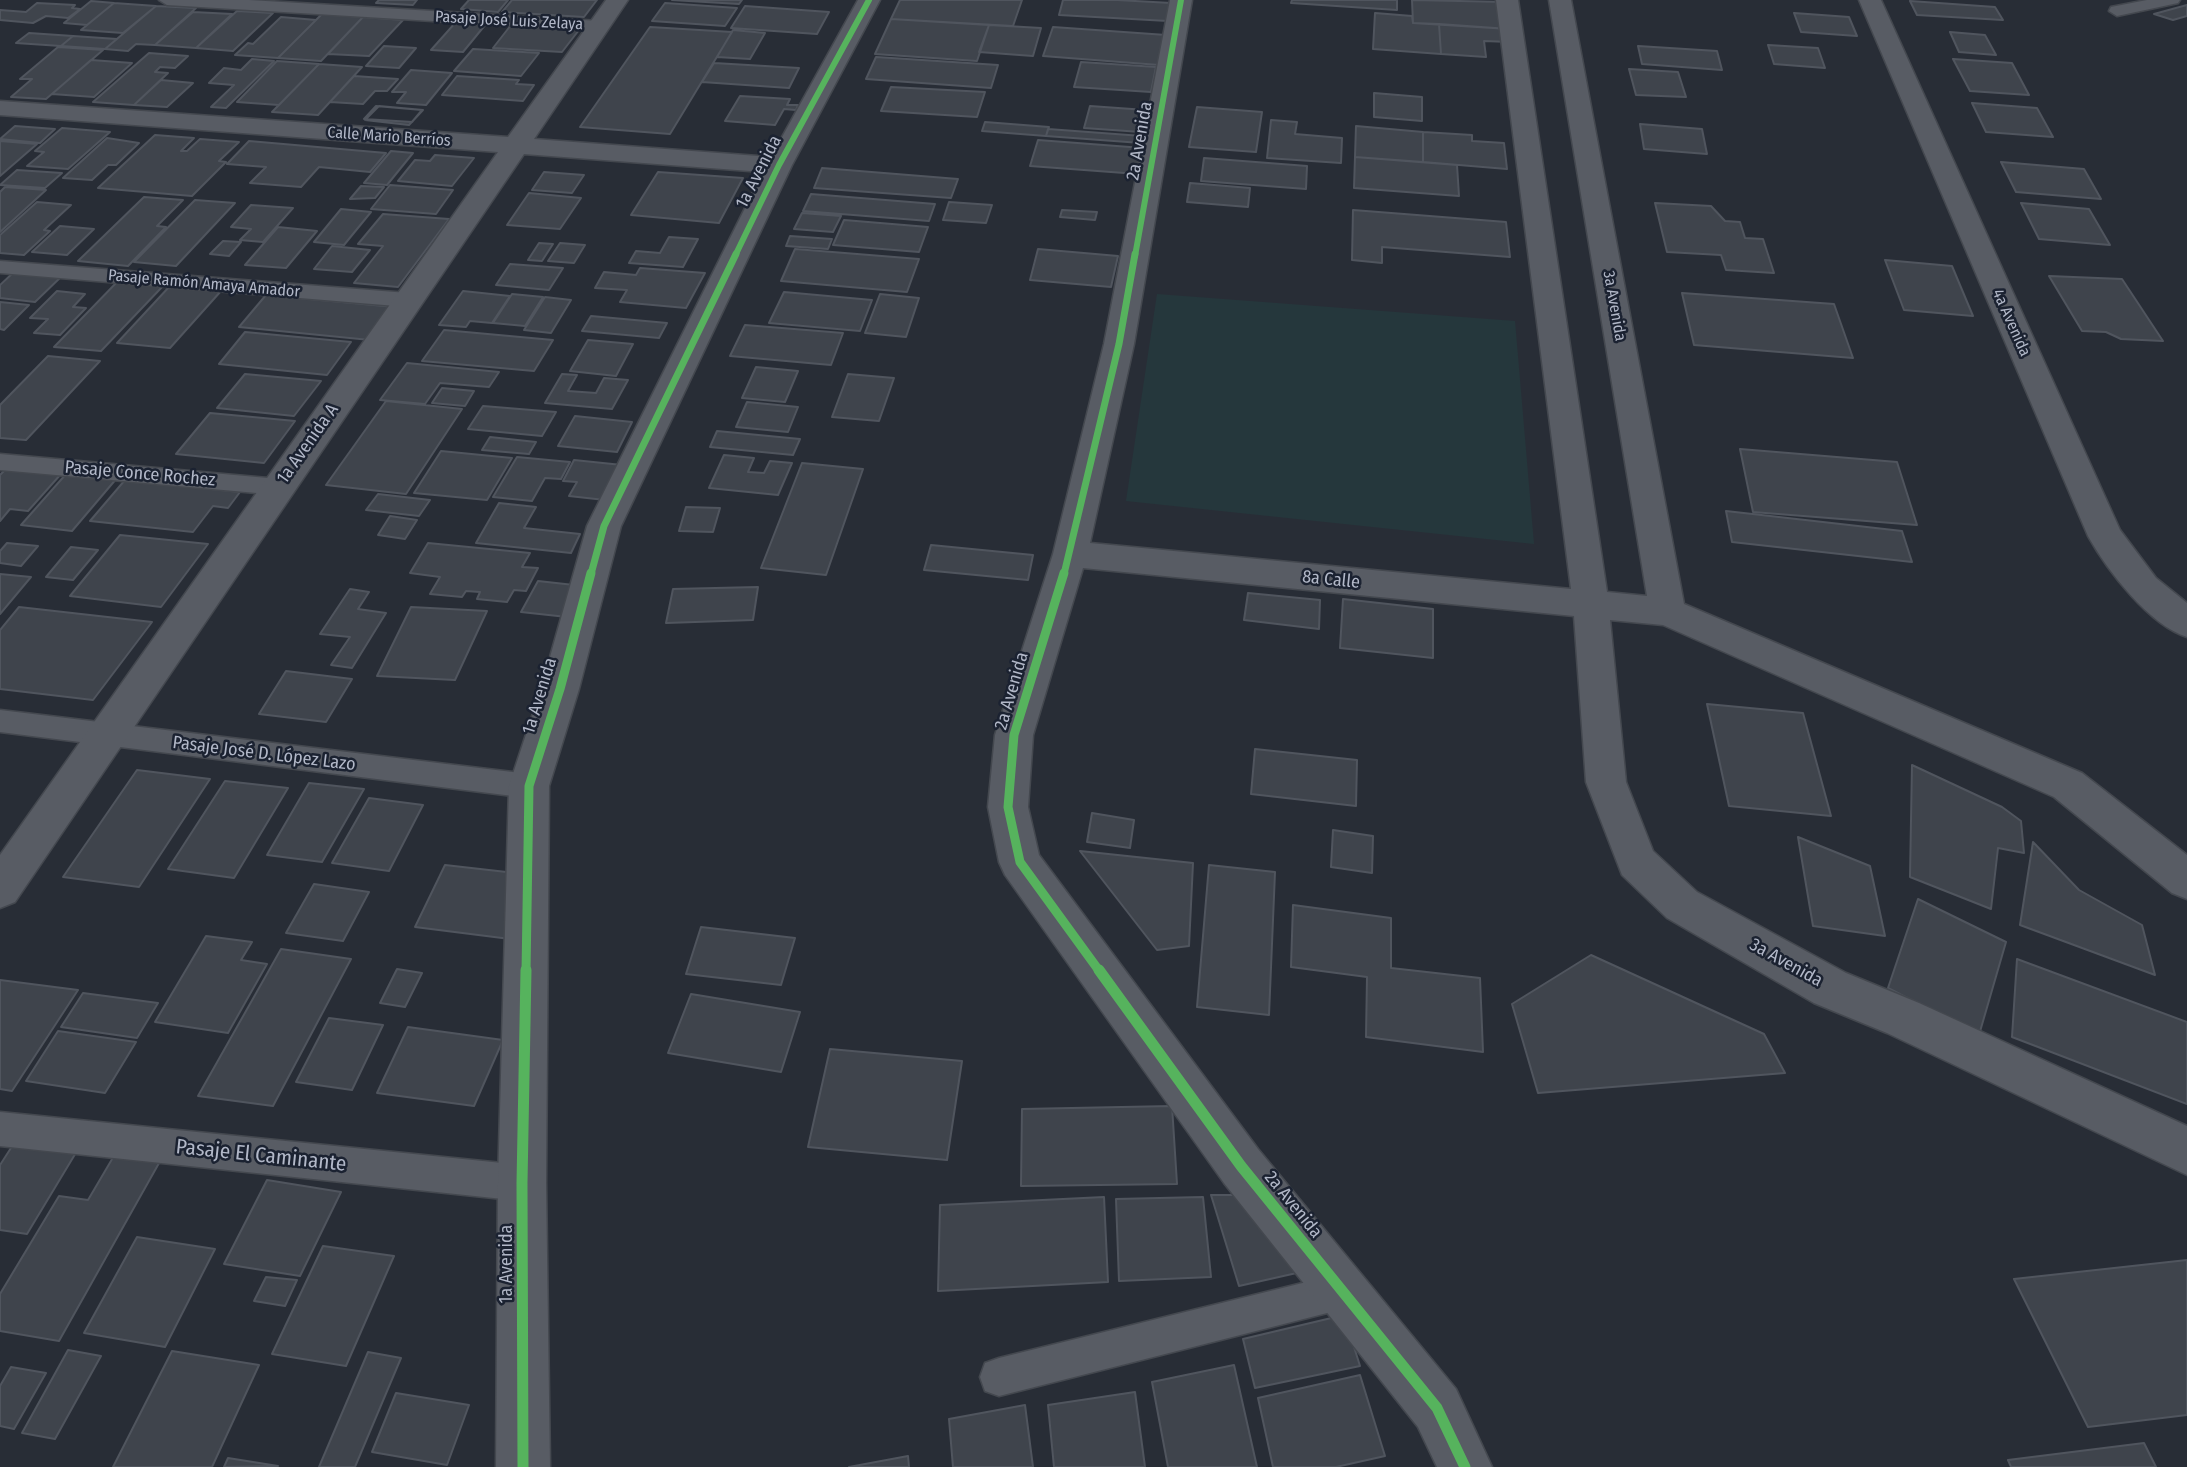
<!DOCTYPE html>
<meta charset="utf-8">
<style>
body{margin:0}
canvas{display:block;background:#282d36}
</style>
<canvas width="2187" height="1467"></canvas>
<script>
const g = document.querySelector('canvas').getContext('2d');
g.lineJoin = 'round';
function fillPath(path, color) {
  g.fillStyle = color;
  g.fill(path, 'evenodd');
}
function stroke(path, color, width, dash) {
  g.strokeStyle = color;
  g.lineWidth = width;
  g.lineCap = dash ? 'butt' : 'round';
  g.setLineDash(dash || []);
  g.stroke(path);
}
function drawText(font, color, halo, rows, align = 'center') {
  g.font = font + ' "Fira Sans Condensed",sans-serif';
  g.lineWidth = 5;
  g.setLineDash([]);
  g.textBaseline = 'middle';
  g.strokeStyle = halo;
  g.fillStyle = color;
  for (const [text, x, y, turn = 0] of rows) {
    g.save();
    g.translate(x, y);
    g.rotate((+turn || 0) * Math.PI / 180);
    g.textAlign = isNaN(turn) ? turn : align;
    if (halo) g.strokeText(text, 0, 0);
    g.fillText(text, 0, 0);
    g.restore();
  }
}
fillPath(new Path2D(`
 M 1157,294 L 1515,321 L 1534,544 L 1126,501 Z`), '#25373c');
const building = new Path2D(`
 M 379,0 L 417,0 L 413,5 L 376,3 Z
 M 469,0 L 508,0 L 498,12 L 461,9 Z
 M 512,0 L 597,0 L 584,17 L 502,12 Z
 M 672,0 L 742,0 L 739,4 Z
 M 900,0 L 1022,0 L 1013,26 L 891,19 Z
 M 1063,0 L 1117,0 L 1171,3 L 1168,21 L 1059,15 Z
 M 1292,0 L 1397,0 L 1397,10 L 1291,3 Z
 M 1412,0 L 1506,2 L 1509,29 L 1413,23 Z
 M 91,1 L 114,3 L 87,25 L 64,23 Z
 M 1910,1 L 1995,7 L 2003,20 L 1917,15 Z
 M 37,3 L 75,5 L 72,8 L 80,9 L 68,18 L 46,16 L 33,23 L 0,20 L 0,10 L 26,12 Z
 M 114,3 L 156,6 L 123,33 L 81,30 Z
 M 665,3 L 737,8 L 725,26 L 652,21 Z
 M 2187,5 L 2187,16 L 2173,20 L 2154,14 Z
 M 156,6 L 196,8 L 155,45 L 136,44 L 128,51 L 105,49 Z
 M 745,6 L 829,12 L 817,34 L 731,28 Z
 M 237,11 L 273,13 L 233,51 L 196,48 Z
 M 193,12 L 232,14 L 196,48 L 155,45 Z
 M 1375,13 L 1412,16 L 1413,23 L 1439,24 L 1441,54 L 1373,49 Z
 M 1794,13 L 1849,17 L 1857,36 L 1801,32 Z
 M 322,14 L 363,17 L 321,61 L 278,58 Z
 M 281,17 L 316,20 L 278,58 L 235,55 L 248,43 L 253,44 Z
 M 363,17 L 403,20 L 369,56 L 328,54 Z
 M 891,19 L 989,25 L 977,61 L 875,54 Z
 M 456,22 L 486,24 L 463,52 L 431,50 Z
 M 1439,24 L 1509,29 L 1510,42 L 1484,41 L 1486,57 L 1441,54 Z
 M 511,25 L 579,30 L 562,52 L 493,48 Z
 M 989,25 L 1041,28 L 1033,56 L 979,52 Z
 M 650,27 L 732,32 L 670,134 L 580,127 Z
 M 1053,27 L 1166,35 L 1159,65 L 1043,56 Z
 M 733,30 L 765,33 L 750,59 L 717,57 Z
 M 1950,32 L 1985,35 L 1996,55 L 1959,52 Z
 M 29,33 L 73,36 L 61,46 L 16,43 Z
 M 73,36 L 117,39 L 105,49 L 61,46 Z
 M 1768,45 L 1818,48 L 1825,68 L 1774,64 Z
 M 384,46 L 416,48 L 399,68 L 366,66 Z
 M 1638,46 L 1717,51 L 1722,70 L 1642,64 Z
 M 58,47 L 103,50 L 46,99 L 11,97 L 32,79 L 20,79 Z
 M 473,49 L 539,53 L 521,76 L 454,71 Z
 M 149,53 L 188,56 L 175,68 L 160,67 L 155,72 L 168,73 L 134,105 L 93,102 Z
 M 876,57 L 998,65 L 991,88 L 866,79 Z
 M 252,59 L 274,61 L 226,108 L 211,107 L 234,85 L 209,83 L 224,68 L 241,70 Z
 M 1953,59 L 2012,63 L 2029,95 L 1970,91 Z
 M 91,60 L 132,63 L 94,97 L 52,94 Z
 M 277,61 L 319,64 L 279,105 L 237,102 Z
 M 1081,62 L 1156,67 L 1151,92 L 1074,87 Z
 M 714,63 L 799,68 L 789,88 L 702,82 Z
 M 319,64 L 362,67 L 318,115 L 272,112 Z
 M 1629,69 L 1678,72 L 1686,97 L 1636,95 Z
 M 411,70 L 452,73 L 426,105 L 397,103 L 406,92 L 392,92 Z
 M 354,76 L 398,79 L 387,91 L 375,91 L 363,104 L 330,102 Z
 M 457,76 L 519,80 L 516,84 L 534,85 L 523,101 L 442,95 Z
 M 161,80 L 193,83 L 167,107 L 134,105 Z
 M 891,87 L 985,92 L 977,117 L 881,111 Z
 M 1374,93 L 1422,97 L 1422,121 L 1374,117 Z
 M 740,96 L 790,99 L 787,105 L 798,105 L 796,110 L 784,109 L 775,125 L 725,121 Z
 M 1972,103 L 2037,108 L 2053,137 L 1986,132 Z
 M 376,106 L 422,110 L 412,122 L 364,119 Z
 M 379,106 L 423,110 L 409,125 L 365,120 Z
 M 1090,106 L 1146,110 L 1141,132 L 1084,128 Z
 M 1197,107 L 1262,112 L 1256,152 L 1189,147 Z
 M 1271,120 L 1297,122 L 1295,134 L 1342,138 L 1341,163 L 1267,158 Z
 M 985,122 L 1049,127 L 1046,136 L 982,131 Z
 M 1640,124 L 1702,129 L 1707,154 L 1644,149 Z
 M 15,126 L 55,129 L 40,143 L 0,139 Z
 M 1356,126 L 1423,132 L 1423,162 L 1355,157 Z
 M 62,128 L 110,132 L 68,169 L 27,166 L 44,152 L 35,151 Z
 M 1048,129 L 1142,136 L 1141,143 L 1046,136 Z
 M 1423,132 L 1472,135 L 1472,141 L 1504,143 L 1507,169 L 1423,162 Z
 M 155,135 L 194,138 L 181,151 L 187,151 L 200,139 L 239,142 L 219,161 L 226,162 L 192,196 L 98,188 Z
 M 107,138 L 139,143 L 116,165 L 108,165 L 92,180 L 63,178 Z
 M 1038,140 L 1143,148 L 1138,174 L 1030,166 Z
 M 0,141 L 37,144 L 0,176 Z
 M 249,141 L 386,153 L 370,172 L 319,167 L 301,187 L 250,183 L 266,167 L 227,164 Z
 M 391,151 L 413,153 L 387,185 L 364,183 Z
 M 435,155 L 474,158 L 452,186 L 398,181 L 415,160 L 430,161 Z
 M 1355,157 L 1457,165 L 1459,196 L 1354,188 Z
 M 1204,158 L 1307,166 L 1306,189 L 1201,181 Z
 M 2001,162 L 2084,169 L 2101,199 L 2016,192 Z
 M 822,168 L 958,179 L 951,198 L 814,188 Z
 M 17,170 L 62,173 L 45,188 L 0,185 Z
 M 544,172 L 584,175 L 572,193 L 532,190 Z
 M 658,172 L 743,178 L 719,223 L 631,215 Z
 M 1190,183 L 1250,188 L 1248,207 L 1187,202 Z
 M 390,185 L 453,190 L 436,214 L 371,209 Z
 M 361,186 L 384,187 L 375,198 L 350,199 Z
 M 5,187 L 46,190 L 0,232 L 0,192 Z
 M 529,193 L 581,198 L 560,229 L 507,225 Z
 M 811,194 L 935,204 L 929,221 L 803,211 Z
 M 144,197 L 183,200 L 157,226 L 166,227 L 128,266 L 78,261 Z
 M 195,200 L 235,203 L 176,266 L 134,262 Z
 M 37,202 L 71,205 L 44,230 L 50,231 L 24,255 L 0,253 L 0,235 Z
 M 949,202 L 992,205 L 986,223 L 943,220 Z
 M 1655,203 L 1711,206 L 1725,221 L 1740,222 L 1745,238 L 1763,239 L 1774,273 L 1726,270 L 1721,255 L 1667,252 Z
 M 2021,203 L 2089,209 L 2110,245 L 2039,239 Z
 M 251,205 L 293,208 L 263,242 L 240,240 L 251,229 L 231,227 Z
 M 341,209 L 371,212 L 344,245 L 314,242 Z
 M 1062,210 L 1097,212 L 1095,220 L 1060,217 Z
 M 1353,210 L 1506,222 L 1510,257 L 1382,247 L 1382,263 L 1352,260 Z
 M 802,213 L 841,216 L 833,232 L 794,229 Z
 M 383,214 L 449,219 L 398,287 L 354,283 L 383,246 L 358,244 Z
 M 844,220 L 928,227 L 919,252 L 833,245 Z
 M 60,226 L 94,229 L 67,255 L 32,252 Z
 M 278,227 L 317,231 L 286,268 L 245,265 Z
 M 790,236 L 832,239 L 828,249 L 786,246 Z
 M 669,237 L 698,239 L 683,267 L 629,263 L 636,251 L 660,253 Z
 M 223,241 L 241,242 L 229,256 L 210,254 Z
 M 539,243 L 553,244 L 542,261 L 528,260 Z
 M 560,243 L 585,245 L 574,263 L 548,261 Z
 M 332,246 L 370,250 L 352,272 L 314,269 Z
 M 795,249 L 919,259 L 907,292 L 781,281 Z
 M 1038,249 L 1118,256 L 1111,287 L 1030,280 Z
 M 1885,260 L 1952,266 L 1973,316 L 1904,310 Z
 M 510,264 L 563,268 L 549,290 L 496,285 Z
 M 640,268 L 705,273 L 686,308 L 620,302 L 627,290 L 595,288 L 604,272 L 636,275 Z
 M 15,271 L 63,275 L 35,302 L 0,298 L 0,285 Z
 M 2049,276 L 2122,279 L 2163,341 L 2121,339 L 2106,332 L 2082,331 Z
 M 118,281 L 163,286 L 101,351 L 54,347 Z
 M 169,287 L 221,291 L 170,348 L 117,343 Z
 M 57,291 L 85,294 L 73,307 L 86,308 L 60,335 L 34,333 L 48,319 L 30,318 Z
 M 463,291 L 510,296 L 492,323 L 470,321 L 466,327 L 439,325 Z
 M 784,292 L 872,300 L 860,331 L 769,323 Z
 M 1682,293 L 1834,304 L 1853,358 L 1694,345 Z
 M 512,294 L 543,297 L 525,326 L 493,323 Z
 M 880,294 L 919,298 L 906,337 L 865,333 Z
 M 266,295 L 395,307 L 370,340 L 239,327 Z
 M 545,297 L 571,300 L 551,333 L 524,330 Z
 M 0,302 L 29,305 L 4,330 L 0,329 Z
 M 591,316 L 667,323 L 659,338 L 582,331 Z
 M 745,325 L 843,333 L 831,365 L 730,356 Z
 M 444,330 L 553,340 L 534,371 L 422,361 Z
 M 245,332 L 351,342 L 327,375 L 219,364 Z
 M 588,340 L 633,344 L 616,376 L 570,371 Z
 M 48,356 L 100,361 L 26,440 L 0,438 L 0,405 Z
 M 407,363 L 499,372 L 489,387 L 440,383 L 425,404 L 380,400 Z
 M 756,367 L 798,371 L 785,402 L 742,398 Z
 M 245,374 L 321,381 L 294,416 L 217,408 Z
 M 562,374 L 577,375 L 568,391 L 596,393 L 604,378 L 628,380 L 612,409 L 545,403 Z
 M 848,374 L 894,378 L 879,421 L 832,417 Z
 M 442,388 L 474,391 L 465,406 L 432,403 Z
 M 386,401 L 462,409 L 406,494 L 326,485 Z
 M 747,402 L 798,407 L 788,432 L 736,427 Z
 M 483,406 L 556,412 L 542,436 L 468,429 Z
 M 210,413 L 295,421 L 264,463 L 176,454 Z
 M 575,416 L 632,422 L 617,452 L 558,446 Z
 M 717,431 L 800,439 L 793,455 L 710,447 Z
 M 490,437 L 536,442 L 529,454 L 482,450 Z
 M 1740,449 L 1897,462 L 1917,525 L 1753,512 Z
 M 441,451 L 512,458 L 487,500 L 414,493 Z
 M 724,455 L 754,458 L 748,472 L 764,473 L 770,461 L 792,463 L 778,495 L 709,488 Z
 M 517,457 L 570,462 L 561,479 L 545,478 L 532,501 L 493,497 Z
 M 574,460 L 622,465 L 605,500 L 569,496 L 577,482 L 563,481 Z
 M 802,463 L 863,469 L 826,575 L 761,568 Z
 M 7,468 L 61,474 L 28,511 L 10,509 L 0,521 L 0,475 Z
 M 67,473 L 117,478 L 72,531 L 21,525 Z
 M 125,480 L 240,492 L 228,508 L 213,506 L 193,532 L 90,521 Z
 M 378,494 L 430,500 L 419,516 L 366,510 Z
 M 499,503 L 536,507 L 524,528 L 580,534 L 571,553 L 476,543 Z
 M 686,507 L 720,508 L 713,532 L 679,531 Z
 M 1726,511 L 1902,531 L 1912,562 L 1732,542 Z
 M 390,516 L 417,520 L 405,539 L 378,535 Z
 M 120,535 L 208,544 L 161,607 L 70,596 Z
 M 7,543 L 38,546 L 21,566 L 0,563 L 0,551 Z
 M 428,543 L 530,553 L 522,567 L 538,568 L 526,591 L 514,590 L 507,602 L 477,599 L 480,592 L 466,591 L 462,597 L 430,594 L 440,577 L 410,573 Z
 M 931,545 L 1033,555 L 1028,580 L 924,570 Z
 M 71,547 L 98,550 L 73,580 L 46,577 Z
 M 0,574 L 31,577 L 0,614 Z
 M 538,581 L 583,586 L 567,617 L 521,612 Z
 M 758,587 L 753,620 L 666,623 L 673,589 Z
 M 350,589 L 369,592 L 358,609 L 386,613 L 352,668 L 331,665 L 350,637 L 320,634 Z
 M 1248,593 L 1320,600 L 1319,629 L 1244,620 Z
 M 1343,599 L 1433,609 L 1433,658 L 1340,648 Z
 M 19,607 L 152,622 L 93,700 L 0,689 L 0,630 Z
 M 411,607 L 487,611 L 455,680 L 377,676 Z
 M 286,671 L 352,679 L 326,722 L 259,714 Z
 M 1707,704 L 1803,713 L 1831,816 L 1729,806 Z
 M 1255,749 L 1357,760 L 1356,806 L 1251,794 Z
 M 1912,765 L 2002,807 L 2021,821 L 2024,853 L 1998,848 L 1991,909 L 1910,877 Z
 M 137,770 L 210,779 L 139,887 L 63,877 Z
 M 225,781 L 288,788 L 234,878 L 168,869 Z
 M 309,783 L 364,789 L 322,862 L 267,855 Z
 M 369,798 L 423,805 L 389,871 L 332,863 Z
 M 1092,813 L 1134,820 L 1130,848 L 1087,842 Z
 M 1333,830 L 1373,836 L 1372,873 L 1331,867 Z
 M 1798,837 L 1870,866 L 1885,936 L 1813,926 Z
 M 2033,842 L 2079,890 L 2142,925 L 2155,975 L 2020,925 Z
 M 1080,851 L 1193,863 L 1189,946 L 1157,950 Z
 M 445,865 L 524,874 L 518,940 L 415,927 Z
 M 1209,865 L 1275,872 L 1269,1015 L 1197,1007 Z
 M 314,884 L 369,892 L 343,941 L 286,933 Z
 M 1918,899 L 2006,942 L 1979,1035 L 1888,988 Z
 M 1293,905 L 1391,918 L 1391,968 L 1480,978 L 1483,1052 L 1366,1037 L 1367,977 L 1291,967 Z
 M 701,927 L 795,938 L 781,985 L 686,974 Z
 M 206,936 L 252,942 L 241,960 L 267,964 L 228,1033 L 155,1022 Z
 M 281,949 L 351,959 L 273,1106 L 198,1096 Z
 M 1591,955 L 1764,1034 L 1785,1073 L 1538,1093 L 1512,1004 Z
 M 2017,959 L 2187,1022 L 2187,1104 L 2012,1037 Z
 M 397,969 L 422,973 L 405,1007 L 380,1003 Z
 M 0,980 L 78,990 L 12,1091 L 0,1089 Z
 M 83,993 L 158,1003 L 137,1038 L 61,1027 Z
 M 691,994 L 800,1012 L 781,1072 L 668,1053 Z
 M 329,1018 L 383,1025 L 352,1090 L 296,1082 Z
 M 408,1027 L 503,1040 L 474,1106 L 377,1093 Z
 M 58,1031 L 136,1042 L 105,1093 L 26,1081 Z
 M 830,1049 L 962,1061 L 947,1160 L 808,1147 Z
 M 1172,1106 L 1177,1184 L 1021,1186 L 1022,1109 Z
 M 18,1137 L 80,1146 L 27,1234 L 0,1230 L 0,1165 Z
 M 118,1149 L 163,1156 L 59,1341 L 0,1331 L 0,1294 L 59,1196 L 88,1200 Z
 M 267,1180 L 341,1192 L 300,1276 L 224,1264 Z
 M 1211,1195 L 1263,1195 L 1310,1270 L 1239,1286 Z
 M 1104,1197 L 1108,1282 L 938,1291 L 940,1205 Z
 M 1203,1197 L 1211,1277 L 1119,1281 L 1116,1199 Z
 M 137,1237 L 215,1249 L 165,1347 L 84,1333 Z
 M 323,1246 L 394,1256 L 346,1366 L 272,1354 Z
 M 2187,1260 L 2187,1415 L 2088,1427 L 2014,1279 Z
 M 266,1277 L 297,1280 L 285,1306 L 254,1301 Z
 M 1344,1315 L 1360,1366 L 1255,1388 L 1243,1339 Z
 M 68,1350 L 101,1356 L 55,1439 L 22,1433 Z
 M 172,1351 L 259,1365 L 212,1467 L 113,1467 Z
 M 368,1352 L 401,1358 L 355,1467 L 319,1467 Z
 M 1234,1365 L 1257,1467 L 1168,1467 L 1152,1382 Z
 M 11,1367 L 46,1373 L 14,1429 L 0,1426 L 0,1386 Z
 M 1360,1375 L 1385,1456 L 1336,1467 L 1273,1467 L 1258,1398 Z
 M 1135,1392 L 1145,1467 L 1054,1467 L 1048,1405 Z
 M 396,1393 L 469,1405 L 447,1465 L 372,1452 Z
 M 1025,1405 L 1033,1467 L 953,1467 L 949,1419 Z
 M 2144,1443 L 2156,1467 L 2011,1467 L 2008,1460 Z
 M 908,1456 L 909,1467 L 849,1467 Z
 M 228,1458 L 278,1466 L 224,1467 Z`);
fillPath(building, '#3f444c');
stroke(building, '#50555e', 2);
const service = new Path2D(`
 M 159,0 L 249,0 L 599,21 L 607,26 L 599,31 L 167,5 Z
 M 2147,0 L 2180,0 L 2178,3 L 2117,16 L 2109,11 L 2111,7 Z
 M 0,261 L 408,293 L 415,295 L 419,300 L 415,305 L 408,307 L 0,273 Z
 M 0,454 L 279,479 L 288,481 L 291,487 L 288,493 L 279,495 L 0,470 Z
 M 0,710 L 529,774 L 539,777 L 543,786 L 539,795 L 529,798 L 0,732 Z
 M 0,1112 L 522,1165 L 534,1171 L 540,1183 L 534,1195 L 522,1201 L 0,1146 Z
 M 1343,1273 L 1356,1278 L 1361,1291 L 1356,1304 L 1343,1309 L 999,1396 L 985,1391 L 980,1377 L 985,1363 L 999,1358 Z`);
const minor = new Path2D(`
 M 606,0 L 628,0 L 534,139 L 771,157 L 858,0 L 880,0 L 792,165 L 621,526 L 579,689 L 549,786 L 546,1183 L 550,1467 L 496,1467 L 498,1183 L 509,786 L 541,689 L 587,526 L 763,172 L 524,154 L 15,902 L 0,908 L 0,855 L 498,152 L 0,115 L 0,101 L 508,137 Z
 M 1170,0 L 1192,0 L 1134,344 L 1090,543 L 1571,589 L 1496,0 L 1518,0 L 1607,592 L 1647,596 L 1549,0 L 1571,0 L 1684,604 L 2082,773 L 2187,855 L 2187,899 L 2172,893 L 2054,797 L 1663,625 L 1610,620 L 1626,782 L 1653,851 L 1697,892 L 1846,973 L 1919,1003 L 2187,1126 L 2187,1175 L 1887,1033 L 1814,1003 L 1667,918 L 1622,875 L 1586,782 L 1574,616 L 1083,568 L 1033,735 L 1028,807 L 1039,855 L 1258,1149 L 1456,1389 L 1492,1467 L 1437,1467 L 1418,1427 L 1224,1183 L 1005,875 L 999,862 L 988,807 L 995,735 L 1053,554 L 1104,344 Z
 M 1859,0 L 1881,0 L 2120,530 L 2156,578 L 2187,603 L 2187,637 C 2149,625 2107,570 2088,536 Z`);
stroke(service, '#44484f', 3);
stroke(minor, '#44484f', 3);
fillPath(service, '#585c64');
fillPath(minor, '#585c64');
stroke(new Path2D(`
 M 735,256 L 779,165 L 869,0
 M 1135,256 L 1181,0`), '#56b35d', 6);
stroke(new Path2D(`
 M 591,574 L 604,526 L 736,254
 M 1064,574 L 1119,344 L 1135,254`), '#56b35d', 7);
stroke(new Path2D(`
 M 1064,573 L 1014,735 L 1008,807 L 1020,862 L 1100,972
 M 526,972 L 529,786 L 560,689 L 591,573`), '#56b35d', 9);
stroke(new Path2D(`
 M 1099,970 L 1241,1166 L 1437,1408 L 1465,1467
 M 523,1467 L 522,1183 L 526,970`), '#56b35d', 11);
drawText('16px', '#b2b8c8', '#1b2231', [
 ["Pasaje José Luis Zelaya",509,21,3],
 ["Calle Mario Berríos",389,137,4],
 ["Pasaje Ramón Amaya Amador",204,284,5],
 ["3a Avenida",1614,306,80],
 ["4a Avenida",2011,323,66]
]);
drawText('18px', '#b2b8c8', '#1b2231', [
 ["2a Avenida",1140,141,-80],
 ["1a Avenida",759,172,-63],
 ["1a Avenida A",308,444,-55],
 ["Pasaje Conce Rochez",140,474,5],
 ["8a Calle",1331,580,6],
 ["2a Avenida",1012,691,-74],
 ["1a Avenida",540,696,-73],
 ["Pasaje José D. López Lazo",264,754,7],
 ["3a Avenida",1786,963,29],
 ["2a Avenida",1293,1205,51],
 ["1a Avenida",507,1264,-90]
]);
drawText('21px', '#b2b8c8', '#1b2231', [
 ["Pasaje El Caminante",261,1156,6]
]);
</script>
